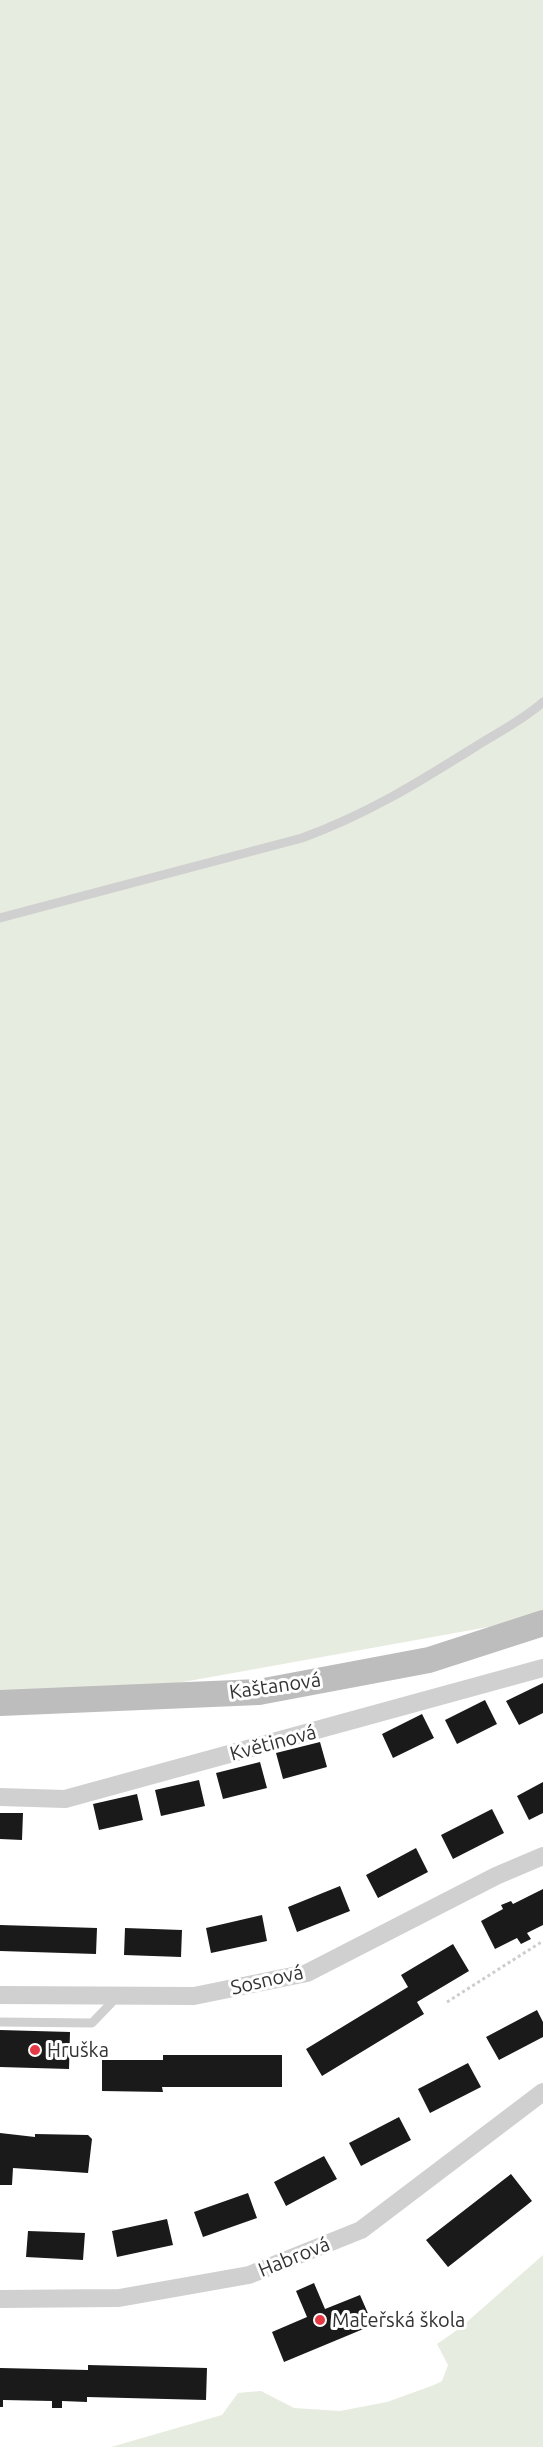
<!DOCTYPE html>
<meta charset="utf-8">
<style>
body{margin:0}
canvas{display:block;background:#fff}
</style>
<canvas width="543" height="2447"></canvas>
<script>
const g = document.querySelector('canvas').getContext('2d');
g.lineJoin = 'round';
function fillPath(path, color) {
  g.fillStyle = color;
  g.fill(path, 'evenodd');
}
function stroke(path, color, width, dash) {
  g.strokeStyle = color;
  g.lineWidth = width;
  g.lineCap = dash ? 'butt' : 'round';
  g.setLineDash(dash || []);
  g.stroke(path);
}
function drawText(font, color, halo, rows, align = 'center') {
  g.font = font + ' Ubuntu,sans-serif';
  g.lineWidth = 6;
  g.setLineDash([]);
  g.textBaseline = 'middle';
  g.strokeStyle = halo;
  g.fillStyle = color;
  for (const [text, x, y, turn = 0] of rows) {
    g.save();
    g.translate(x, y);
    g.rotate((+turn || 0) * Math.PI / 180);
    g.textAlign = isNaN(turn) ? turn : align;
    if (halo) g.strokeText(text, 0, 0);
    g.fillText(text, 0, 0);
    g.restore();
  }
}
fillPath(new Path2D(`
 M 0,0 L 543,0 L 543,1611 L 516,1622 L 0,1715 Z
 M 543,2255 L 543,2447 L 111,2447 L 222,2415 L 238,2393 L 261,2391 L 294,2408 L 340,2411 L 387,2402 L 434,2385 L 442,2381 L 448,2365 L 437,2344 L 460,2328 Z`), '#e6ecdf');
fillPath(new Path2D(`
 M 543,1683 L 543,1713 L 519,1725 L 506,1701 Z
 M 485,1700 L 497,1724 L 457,1744 L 445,1720 Z
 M 422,1714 L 434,1738 L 393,1758 L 382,1734 Z
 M 320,1742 L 327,1767 L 283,1779 L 276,1753 Z
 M 260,1762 L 267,1788 L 223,1799 L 216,1773 Z
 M 199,1780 L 205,1806 L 161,1816 L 155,1790 Z
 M 543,1782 L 543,1813 L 529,1820 L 517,1796 Z
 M 137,1794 L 143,1820 L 99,1830 L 93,1804 Z
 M 492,1809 L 504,1833 L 453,1859 L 441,1835 Z
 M 0,1813 L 23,1813 L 22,1840 L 0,1839 Z
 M 416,1848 L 428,1872 L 378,1898 L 366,1875 Z
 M 340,1886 L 350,1911 L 297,1932 L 288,1907 Z
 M 543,1889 L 543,1925 L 527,1933 L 531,1939 L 521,1944 L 517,1938 L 495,1949 L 481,1921 L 503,1909 L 501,1905 L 511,1901 L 513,1904 Z
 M 262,1915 L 267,1941 L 211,1953 L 206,1928 Z
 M 0,1925 L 97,1928 L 96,1954 L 0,1951 Z
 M 125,1928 L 182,1930 L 181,1957 L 124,1955 Z
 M 453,1944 L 469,1971 L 417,2002 L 424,2014 L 322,2076 L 306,2049 L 408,1987 L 401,1975 Z
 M 537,2010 L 543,2022 L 543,2037 L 499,2060 L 486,2037 Z
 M 0,2030 L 70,2032 L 69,2069 L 0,2067 Z
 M 163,2055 L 282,2055 L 282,2087 L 162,2087 L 163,2092 L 102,2091 L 102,2060 L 163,2060 Z
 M 468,2063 L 481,2087 L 430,2113 L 418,2089 Z
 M 399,2117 L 411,2140 L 361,2166 L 349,2143 Z
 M 0,2133 L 35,2137 L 35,2134 L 88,2135 L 92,2139 L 88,2173 L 13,2168 L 12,2185 L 0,2185 Z
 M 324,2156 L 337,2179 L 286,2206 L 274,2182 Z
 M 511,2174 L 532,2201 L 448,2267 L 426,2240 Z
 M 248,2193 L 257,2218 L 203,2237 L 194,2212 Z
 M 167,2219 L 173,2245 L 117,2257 L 112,2231 Z
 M 28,2231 L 85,2233 L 83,2260 L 26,2257 Z
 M 314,2283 L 325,2309 L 360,2295 L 373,2325 L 284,2362 L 272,2332 L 307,2317 L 296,2291 Z
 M 88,2365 L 207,2368 L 206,2400 L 87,2397 L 87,2402 L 62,2401 L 62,2408 L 52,2408 L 52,2401 L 3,2400 L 3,2407 L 0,2407 L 0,2368 L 88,2370 Z`), '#1a1a1a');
stroke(new Path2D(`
 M 447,2002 L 543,1941`), '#cdcdcd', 3, [3, 3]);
stroke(new Path2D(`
 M 0,918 L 302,838 C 368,814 419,782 478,745 C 499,732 524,719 543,702
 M 0,2022 L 92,2023 L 118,1996`), '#d0d0d0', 9);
stroke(new Path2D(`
 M 0,1797 L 65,1799 L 543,1668
 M 0,1995 L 194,1996 L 307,1973 L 496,1876 L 543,1856
 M 0,2299 L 119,2298 L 249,2275 L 361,2230 L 543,2092`), '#d0d0d0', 18);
stroke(new Path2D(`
 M 0,1703 L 259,1692 L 429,1660 L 543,1623`), '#bdbdbd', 26);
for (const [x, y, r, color] of [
 [35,2050,6,"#e63946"],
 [320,2320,6,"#e63946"]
]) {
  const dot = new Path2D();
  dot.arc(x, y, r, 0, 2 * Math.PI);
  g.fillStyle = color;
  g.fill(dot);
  stroke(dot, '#fff', 2);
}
drawText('20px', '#333', '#fff', [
 ["Kaštanová",275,1686,-8],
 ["Květinová",273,1743,-15],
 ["Sosnová",267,1980,-13],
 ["Habrová",294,2257,-22]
]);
drawText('20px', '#333', '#fff', [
 ["Hruška",47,2050],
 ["Mateřská škola",332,2320]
], 'left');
</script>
